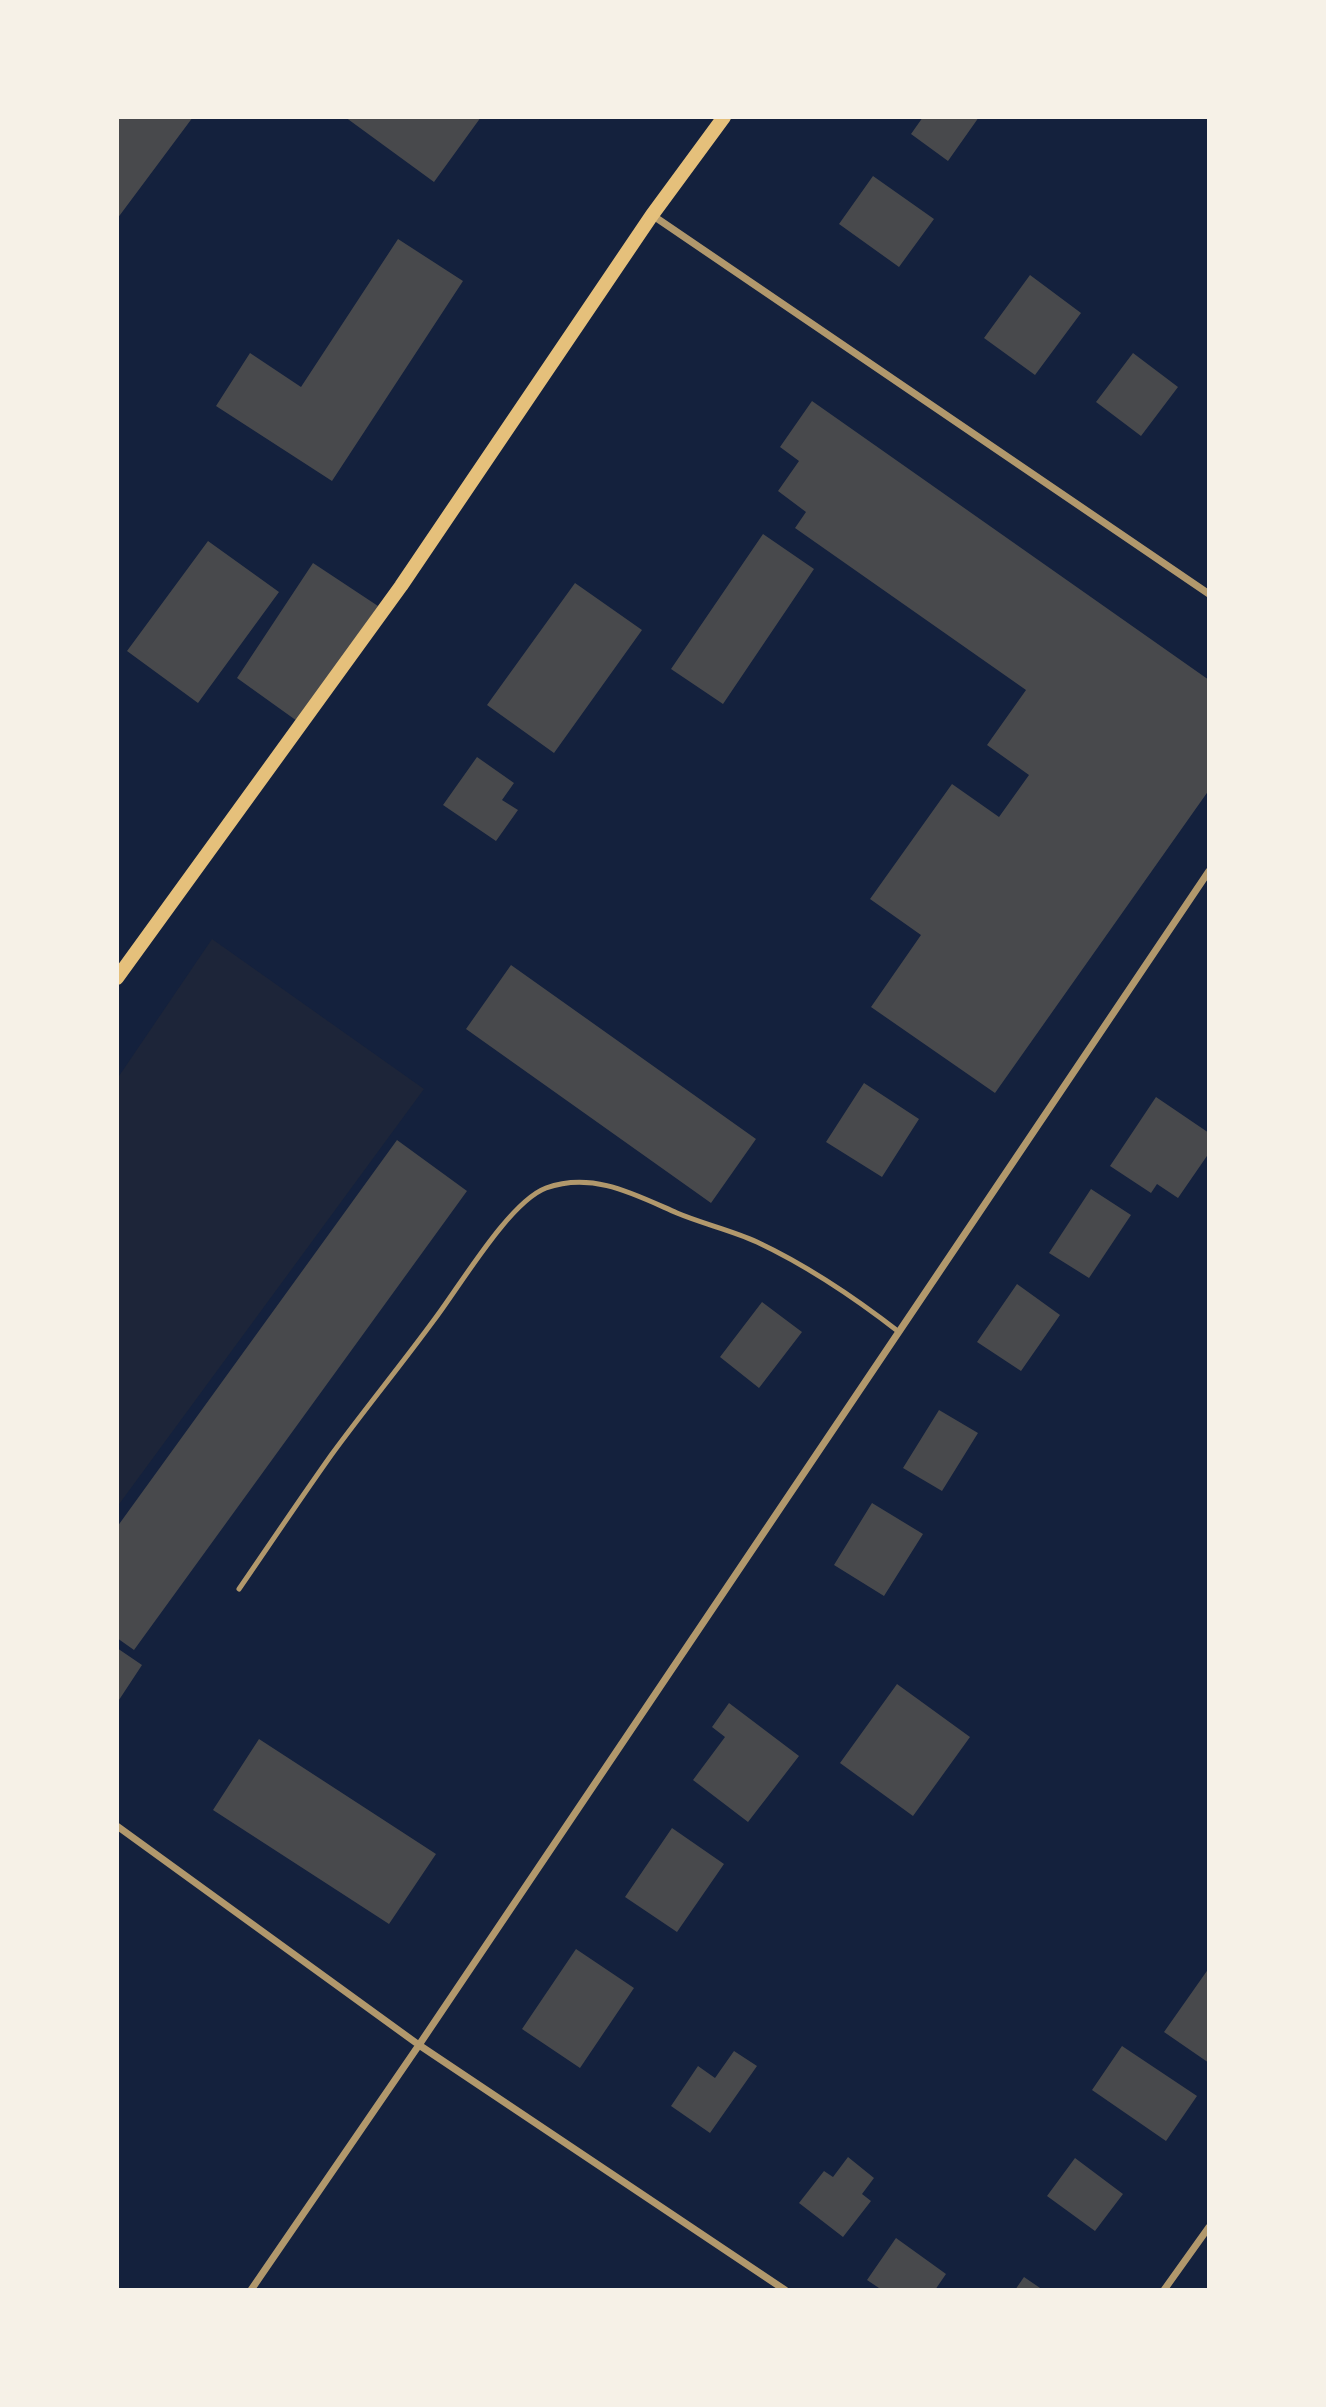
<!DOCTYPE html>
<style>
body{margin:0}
#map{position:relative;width:1326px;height:2407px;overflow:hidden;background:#14213d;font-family:Arial,sans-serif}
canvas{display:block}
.frame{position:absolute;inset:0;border:119px solid #f6f1e7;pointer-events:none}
</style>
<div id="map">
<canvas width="1326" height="2407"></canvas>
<div class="frame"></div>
</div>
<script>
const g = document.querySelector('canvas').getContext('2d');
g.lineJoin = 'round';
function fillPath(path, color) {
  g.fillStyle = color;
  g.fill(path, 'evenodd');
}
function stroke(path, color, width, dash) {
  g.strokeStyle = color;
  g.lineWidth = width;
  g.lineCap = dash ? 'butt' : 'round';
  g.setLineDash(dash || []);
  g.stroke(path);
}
fillPath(new Path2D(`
 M 212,939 L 424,1089 L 117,1507 L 117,1079 Z`), '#1d2539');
fillPath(new Path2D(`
 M 117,117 L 193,117 L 117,219 Z
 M 345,117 L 481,117 L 434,182 Z
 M 923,117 L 979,117 L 948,161 L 911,134 Z
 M 873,176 L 934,219 L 899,267 L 839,224 Z
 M 398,239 L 463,281 L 332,481 L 216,406 L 250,353 L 301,387 Z
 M 1030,275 L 1081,313 L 1035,375 L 984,338 Z
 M 1133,353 L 1178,387 L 1141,436 L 1096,402 Z
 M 812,401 L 1209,680 L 1209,790 L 995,1093 L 871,1007 L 921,935 L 870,899 L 952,784 L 999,817 L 1029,775 L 987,745 L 1026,690 L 795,528 L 806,512 L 778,491 L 799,461 L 780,447 Z
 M 763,534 L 814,569 L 723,704 L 671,669 Z
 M 208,541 L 279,592 L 198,703 L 127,651 Z
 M 313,563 L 378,606 L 297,721 L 237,678 Z
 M 575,583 L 642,630 L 554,753 L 487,705 Z
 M 477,757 L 514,783 L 502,800 L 518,810 L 496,841 L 443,805 Z
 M 511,965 L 756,1139 L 711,1203 L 466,1029 Z
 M 864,1083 L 919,1119 L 882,1177 L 826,1142 Z
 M 1156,1097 L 1209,1133 L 1209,1153 L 1178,1198 L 1157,1184 L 1151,1193 L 1110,1166 Z
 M 397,1140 L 467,1191 L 134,1650 L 117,1638 L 117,1527 Z
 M 1091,1189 L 1131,1215 L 1089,1278 L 1049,1253 Z
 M 1017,1284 L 1060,1315 L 1021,1371 L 977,1342 Z
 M 762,1302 L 802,1332 L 759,1388 L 720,1357 Z
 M 939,1410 L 978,1433 L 942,1491 L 903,1468 Z
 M 872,1503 L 923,1534 L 884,1596 L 834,1565 Z
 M 117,1648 L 142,1665 L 117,1703 Z
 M 897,1684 L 970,1737 L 913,1816 L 840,1763 Z
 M 729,1703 L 799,1756 L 748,1822 L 693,1780 L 725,1737 L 712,1727 Z
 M 259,1739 L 436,1854 L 389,1924 L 213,1810 Z
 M 672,1828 L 724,1864 L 677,1932 L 625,1897 Z
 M 576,1949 L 634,1988 L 580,2068 L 522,2029 Z
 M 1209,1968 L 1209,2063 L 1164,2032 Z
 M 1122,2046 L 1197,2096 L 1166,2141 L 1092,2090 Z
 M 734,2051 L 757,2066 L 710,2133 L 671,2106 L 698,2066 L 715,2078 Z
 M 848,2157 L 874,2178 L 862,2194 L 871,2201 L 843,2237 L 799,2203 L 824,2171 L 833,2177 Z
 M 1075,2158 L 1123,2194 L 1095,2231 L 1047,2196 Z
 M 896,2238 L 946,2274 L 935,2290 L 882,2290 L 867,2280 Z
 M 1024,2277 L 1043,2290 L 1015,2290 Z`), '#48494c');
stroke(new Path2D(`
 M 239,1589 C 270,1544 300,1499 332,1454 C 365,1409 401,1365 434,1320 C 460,1286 509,1202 546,1188 C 593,1171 636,1195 677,1213 C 703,1224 731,1230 757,1242 C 808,1266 854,1297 899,1332`), '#b1986c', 5);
stroke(new Path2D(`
 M 652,215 L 1209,594
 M 117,1826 L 419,2045 L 785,2290
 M 251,2290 L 419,2045 L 1209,871
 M 1164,2290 L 1209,2227`), '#b1986c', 7);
stroke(new Path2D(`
 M 117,978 L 401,586 L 652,215 L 724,117`), '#e5c07b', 14);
</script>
